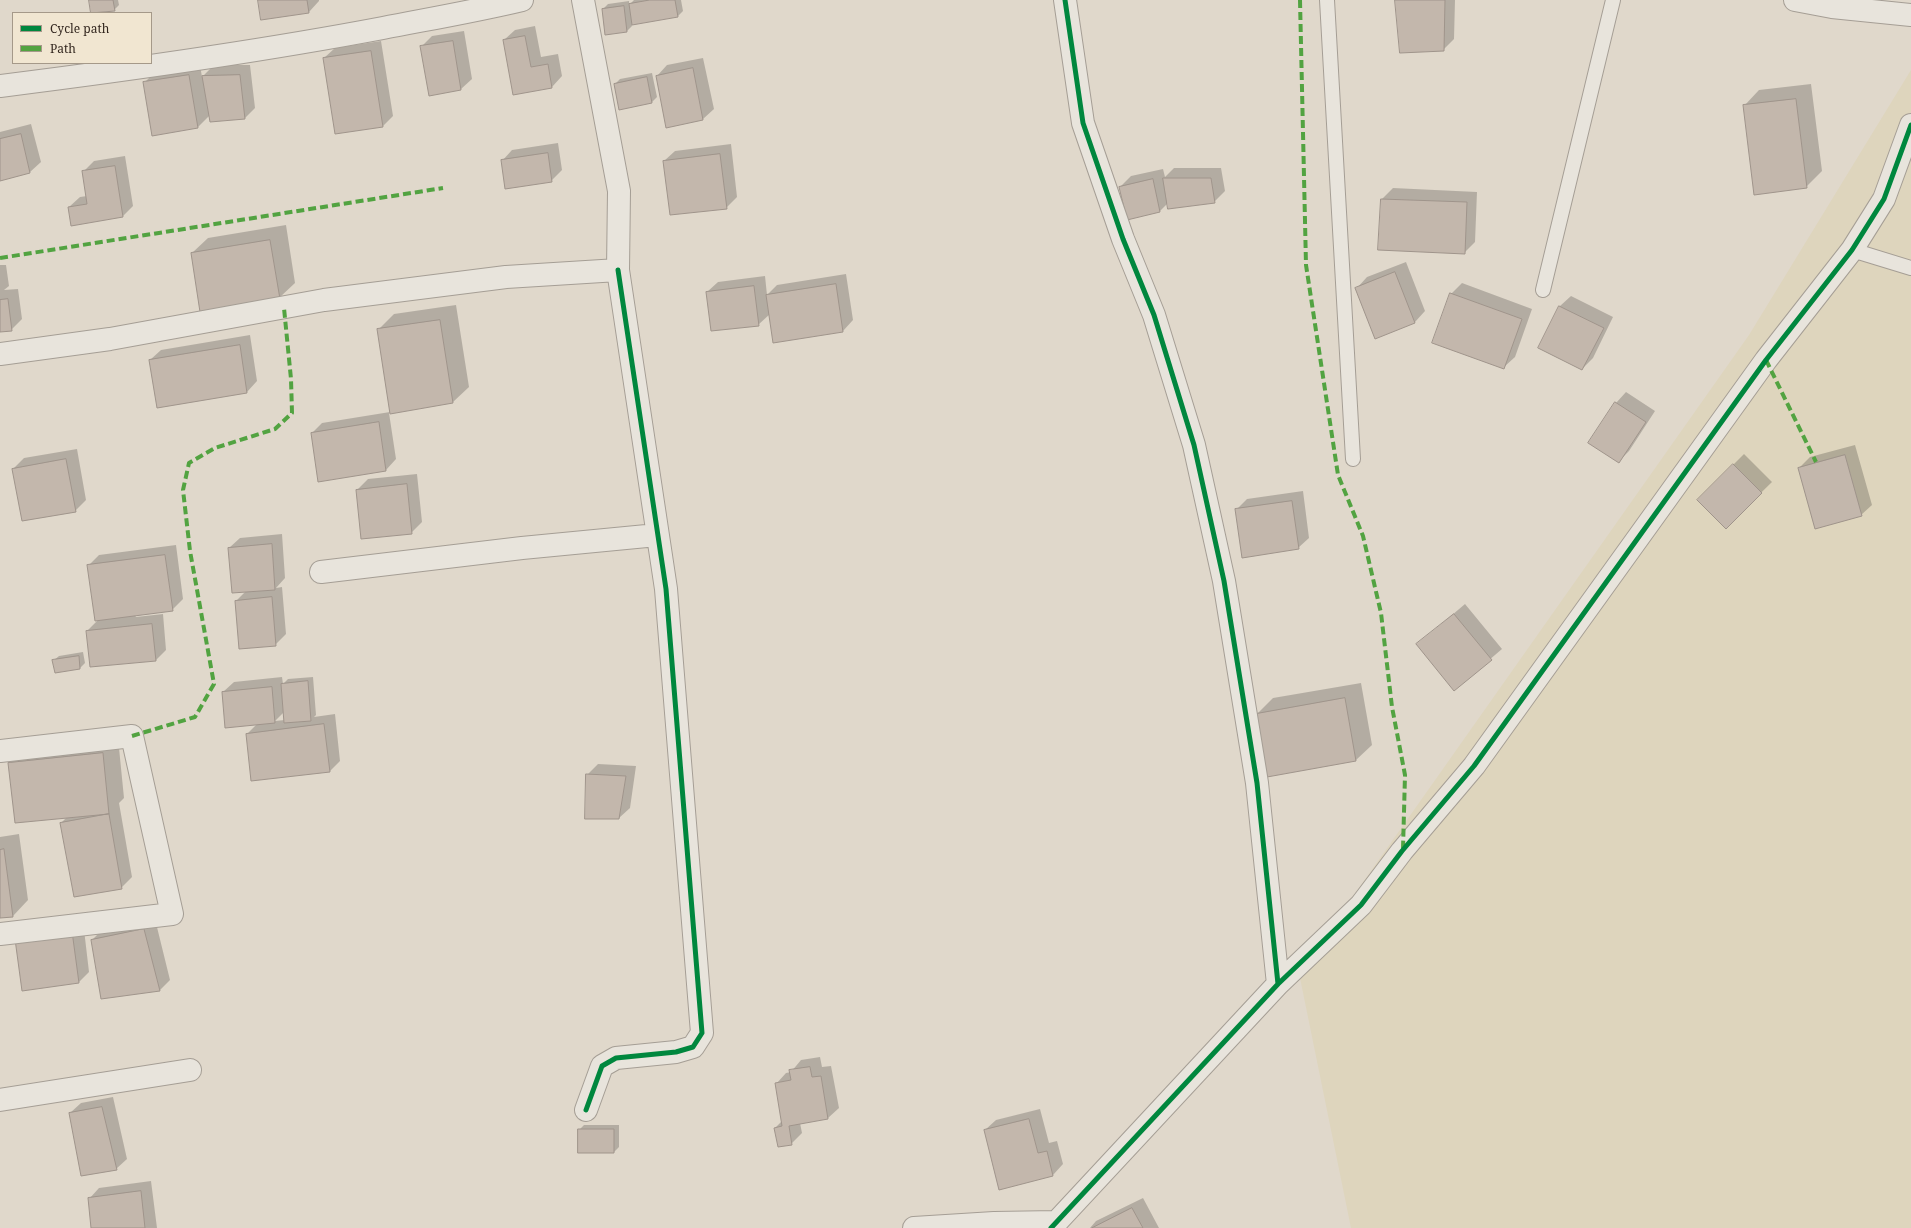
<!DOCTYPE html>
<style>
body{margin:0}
#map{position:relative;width:1911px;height:1228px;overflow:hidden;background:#e0d8cb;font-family:"Noto Serif",serif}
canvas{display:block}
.legend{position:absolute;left:12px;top:12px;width:140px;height:52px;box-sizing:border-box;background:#f1e6d1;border:1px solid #a59989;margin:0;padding:5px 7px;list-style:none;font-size:12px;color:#32261e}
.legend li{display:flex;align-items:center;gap:8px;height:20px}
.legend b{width:20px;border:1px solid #a59989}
</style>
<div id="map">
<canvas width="1911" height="1228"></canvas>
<ul class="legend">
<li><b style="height:5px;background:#00873e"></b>Cycle path</li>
<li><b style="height:5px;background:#52a341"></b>Path</li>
</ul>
</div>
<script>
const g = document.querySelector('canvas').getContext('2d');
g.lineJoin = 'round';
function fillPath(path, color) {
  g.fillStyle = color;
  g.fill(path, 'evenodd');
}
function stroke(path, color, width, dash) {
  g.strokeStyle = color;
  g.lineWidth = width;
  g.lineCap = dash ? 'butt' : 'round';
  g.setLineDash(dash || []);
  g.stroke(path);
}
fillPath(new Path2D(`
 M 1911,70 L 1911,1228 L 1351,1228 L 1299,973 L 1749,335 Z`), '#ded5bd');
fillPath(new Path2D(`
 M 90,0 L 118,0 L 119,5 L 114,10 L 92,13 Z
 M 259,0 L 319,0 L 319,1 L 309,12 Z
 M 634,0 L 681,0 L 683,11 L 678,16 L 632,24 L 632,26 L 627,31 L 606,34 L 603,9 L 608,4 L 629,1 L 629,5 Z
 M 1396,0 L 1455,0 L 1454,39 L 1443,50 Z
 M 535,26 L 541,57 L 558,54 L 562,76 L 552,87 L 514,94 L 504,40 L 515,30 Z
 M 464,31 L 472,79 L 461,89 L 430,95 L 421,47 L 432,36 Z
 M 381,41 L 393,116 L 382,127 L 324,58 L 335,48 Z
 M 703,58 L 714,109 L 703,119 L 667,127 L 657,76 L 667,65 Z
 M 200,65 L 202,77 L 214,65 L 250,65 L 255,108 L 245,118 L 210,115 L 198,127 L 144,83 L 155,72 Z
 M 652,73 L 657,97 L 652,102 L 615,84 L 620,79 Z
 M 1811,84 L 1822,171 L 1806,187 L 1744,106 L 1759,90 Z
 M 31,124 L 41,162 L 30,172 L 0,180 L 0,132 Z
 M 558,143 L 562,170 L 551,181 L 502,161 L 512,150 Z
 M 731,144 L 737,197 L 726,208 L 664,161 L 675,151 Z
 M 125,156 L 133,206 L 123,216 L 69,207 L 80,197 L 87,196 L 83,172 L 94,161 Z
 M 1174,168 L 1221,168 L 1225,191 L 1214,202 L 1168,203 L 1160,211 L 1127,218 L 1120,187 L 1131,176 L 1163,169 L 1165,177 Z
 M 1393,188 L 1477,192 L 1475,242 L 1464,253 L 1380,249 L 1382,199 Z
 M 286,225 L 295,283 L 279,298 L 192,253 L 208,238 Z
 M 1406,262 L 1425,311 L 1415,322 L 1376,337 L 1357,288 L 1367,277 Z
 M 0,265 L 6,265 L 9,286 L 4,290 L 18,289 L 22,319 L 11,330 L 0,331 Z
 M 846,274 L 853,320 L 843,331 L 770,314 L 758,325 L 707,292 L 718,282 L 765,276 L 767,295 L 777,285 Z
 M 1462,283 L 1532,309 L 1515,357 L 1504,367 L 1451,294 Z
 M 1571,296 L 1613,317 L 1593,358 L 1582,369 L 1539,348 L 1560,306 Z
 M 456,305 L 469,387 L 453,402 L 389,413 L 396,459 L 386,470 L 312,433 L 322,423 L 390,412 L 378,330 L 394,314 Z
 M 250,335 L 257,381 L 247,392 L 158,407 L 150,360 L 161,350 Z
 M 1626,392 L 1655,411 L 1629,451 L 1618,462 L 1616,403 Z
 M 1855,445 L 1872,505 L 1861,515 L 1799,468 L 1810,457 Z
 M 77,449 L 86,500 L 75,511 L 13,469 L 24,458 Z
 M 1744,454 L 1772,482 L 1726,527 L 1698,500 Z
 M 417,474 L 422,522 L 411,533 L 357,490 L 368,479 Z
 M 1303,491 L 1309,538 L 1298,548 L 1236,510 L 1247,499 Z
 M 282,534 L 285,578 L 276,588 L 282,587 L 286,634 L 275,645 L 240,648 L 236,601 L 246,591 L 229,548 L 240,538 Z
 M 176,545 L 183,599 L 172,610 L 135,615 L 136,617 L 163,614 L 166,650 L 156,660 L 87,631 L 98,620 L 88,566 L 99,555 Z
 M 1465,604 L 1502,649 L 1454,690 L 1418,644 Z
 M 83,652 L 85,663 L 80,668 L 53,661 L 59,656 Z
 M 282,677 L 283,684 L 288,679 L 313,677 L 316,715 L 314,717 L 335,714 L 340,761 L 330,771 L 247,734 L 257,724 L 223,692 L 234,682 ZM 284,712 L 285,720 L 275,721 Z
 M 1361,683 L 1372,745 L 1356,760 L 1268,776 L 1257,714 L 1273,698 Z
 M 118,738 L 124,798 L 119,803 L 132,877 L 121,888 L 61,823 L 67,817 L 9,764 L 25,748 Z
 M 598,764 L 636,766 L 630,808 L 619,818 L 587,775 Z
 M 19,834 L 28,900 L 13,916 L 0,917 L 0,837 Z
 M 155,919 L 170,980 L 160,990 L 92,940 L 103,929 Z
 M 83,921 L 89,972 L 79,982 L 16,939 Z
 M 820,1057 L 822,1067 L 831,1066 L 839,1108 L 828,1118 L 800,1123 L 802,1133 L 791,1144 L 775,1128 L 782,1121 L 776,1084 L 786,1073 L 791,1072 L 801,1060 Z
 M 113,1097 L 127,1159 L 116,1169 L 70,1113 L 81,1103 Z
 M 1040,1109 L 1049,1143 L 1057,1141 L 1063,1164 L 1053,1175 L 985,1130 L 996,1120 Z
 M 584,1125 L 619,1125 L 619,1147 L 614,1152 L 579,1130 Z
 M 151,1181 L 157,1228 L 92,1228 L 89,1199 L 99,1188 Z
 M 1143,1198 L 1159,1228 L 1090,1228 L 1096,1221 Z`), '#0003');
const building = new Path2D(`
 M 89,0 L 113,0 L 115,11 L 91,13 Z
 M 258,0 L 307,0 L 309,13 L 261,20 Z
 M 650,0 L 675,0 L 678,17 L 632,25 L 629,4 Z
 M 1395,0 L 1445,0 L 1444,51 L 1400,53 Z
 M 624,6 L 627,32 L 605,35 L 602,9 Z
 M 525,36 L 531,67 L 548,64 L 552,88 L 513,95 L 503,40 Z
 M 453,41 L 461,90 L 429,96 L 420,46 Z
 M 371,51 L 383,127 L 335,134 L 323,58 Z
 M 693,68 L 703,120 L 666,128 L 656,76 Z
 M 189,75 L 198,128 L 152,136 L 143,82 Z
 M 240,75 L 245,119 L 210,122 L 202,76 Z
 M 647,77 L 652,103 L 619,110 L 614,84 Z
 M 1796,99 L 1807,188 L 1754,195 L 1743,105 Z
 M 21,134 L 30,173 L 0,181 L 0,139 Z
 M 548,153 L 552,182 L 505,189 L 501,160 Z
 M 720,154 L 727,209 L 670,215 L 663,161 Z
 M 115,166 L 123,217 L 71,226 L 68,207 L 87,204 L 82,171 Z
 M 1163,178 L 1211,178 L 1215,203 L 1168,209 Z
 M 1153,179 L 1160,212 L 1127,220 L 1119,187 Z
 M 1381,199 L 1467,202 L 1465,254 L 1378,250 Z
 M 270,240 L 280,299 L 200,312 L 191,253 Z
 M 1395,272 L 1415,323 L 1375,339 L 1355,288 Z
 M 836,284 L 843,332 L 773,343 L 766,295 Z
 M 754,286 L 759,326 L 711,331 L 706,292 Z
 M 1450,293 L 1522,319 L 1504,369 L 1432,343 Z
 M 8,299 L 12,331 L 0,332 L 0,300 Z
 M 1559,306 L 1604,328 L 1582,370 L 1538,348 Z
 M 440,320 L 453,403 L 390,414 L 377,329 Z
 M 240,345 L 247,393 L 157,408 L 149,360 Z
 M 1615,402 L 1646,422 L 1619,463 L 1588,443 Z
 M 379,422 L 386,471 L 318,482 L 311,433 Z
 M 1845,455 L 1862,516 L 1815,529 L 1798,468 Z
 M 66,459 L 76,512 L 22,521 L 12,469 Z
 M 1733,464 L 1762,493 L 1726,529 L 1697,500 Z
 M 407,484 L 412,534 L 361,539 L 356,490 Z
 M 1292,501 L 1299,549 L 1242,558 L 1235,509 Z
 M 272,544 L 275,590 L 232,593 L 228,548 Z
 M 165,555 L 173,611 L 95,621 L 87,565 Z
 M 272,597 L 276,646 L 239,649 L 235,601 Z
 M 1454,614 L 1492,660 L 1454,691 L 1416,644 Z
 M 152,624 L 156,661 L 90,667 L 86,631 Z
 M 79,656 L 80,669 L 55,673 L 52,660 Z
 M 308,681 L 311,721 L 284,723 L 281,684 Z
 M 272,687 L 275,723 L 225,728 L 222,692 Z
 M 1345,698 L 1356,761 L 1267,777 L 1256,714 Z
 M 324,724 L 330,772 L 251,781 L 246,734 Z
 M 103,753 L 109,814 L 15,823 L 8,763 Z
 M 586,774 L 626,776 L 619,819 L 585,819 Z
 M 109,814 L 122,889 L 74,897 L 60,823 Z
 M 4,849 L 13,917 L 0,918 L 0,850 Z
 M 144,929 L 160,991 L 101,999 L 91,940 Z
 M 72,931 L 79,983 L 22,991 L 15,939 Z
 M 810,1067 L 812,1077 L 821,1076 L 828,1119 L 789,1126 L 792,1145 L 778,1147 L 774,1128 L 782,1126 L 775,1083 L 791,1080 L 789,1070 Z
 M 102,1107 L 117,1170 L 81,1176 L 69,1113 Z
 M 1029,1119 L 1038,1153 L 1047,1151 L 1053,1176 L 999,1190 L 984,1130 Z
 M 578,1129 L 614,1129 L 614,1153 L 578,1153 Z
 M 141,1191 L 145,1228 L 91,1228 L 88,1198 Z
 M 1132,1208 L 1143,1228 L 1092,1228 Z`);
fillPath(building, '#c3b7ac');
stroke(building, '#9f948b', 1);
const service = new Path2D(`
 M 1327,0 L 1353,459
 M 1852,250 L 1911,268
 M 1543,290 L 1613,0`);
const minor = new Path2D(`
 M 1065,0 L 1083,123 L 1123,239 L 1154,315 L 1194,445 L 1224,581 L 1257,783 L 1278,984
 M 1795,0 L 1832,7 L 1911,15
 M 0,86 C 128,70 256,52 383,28 C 429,19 476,11 522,0
 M 0,354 L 110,339 L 324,300 L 506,277 L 618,270 L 619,191 L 583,0
 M 321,572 L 522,548 L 657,535
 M 0,751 L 132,736 L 172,914 L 0,934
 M 0,1100 L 190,1070
 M 586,1110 L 602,1066 L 616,1058 L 676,1052 L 693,1047 L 702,1033 L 666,589 L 618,270
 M 914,1228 L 994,1223 L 1057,1222
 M 1051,1228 L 1278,984 L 1361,905 L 1402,851 L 1474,766 L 1766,360 L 1852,250 L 1884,199 L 1911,125`);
stroke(service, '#a59e95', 16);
stroke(minor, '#a59e95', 24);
stroke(service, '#e8e4dc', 14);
stroke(minor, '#e8e4dc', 22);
stroke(new Path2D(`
 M 1300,0 L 1306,265 L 1338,475 L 1363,536 L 1381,613 L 1392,707 L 1405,775 L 1403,849
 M 0,258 L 443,188
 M 1766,360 L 1816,462
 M 132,736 L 195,717 L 214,684 L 190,551 L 183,490 L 189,463 L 215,448 L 275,429 L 292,413 L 291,379 L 284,308`), '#52a341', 4, [8, 4]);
stroke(new Path2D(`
 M 1065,0 L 1083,123 L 1123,239 L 1154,315 L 1194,445 L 1224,581 L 1257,783 L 1278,984
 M 586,1110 L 602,1066 L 616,1058 L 676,1052 L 693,1047 L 702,1033 L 666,589 L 618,270
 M 1051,1228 L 1278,984 L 1361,905 L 1402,851 L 1474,766 L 1766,360 L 1852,250 L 1884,199 L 1911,125`), '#00873e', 5);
</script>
